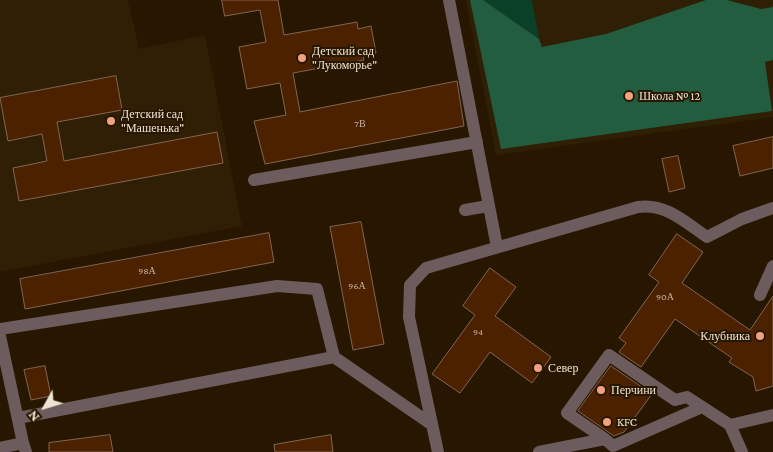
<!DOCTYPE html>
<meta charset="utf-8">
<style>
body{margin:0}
#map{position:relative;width:773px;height:452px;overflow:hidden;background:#281700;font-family:"Crimson Pro",serif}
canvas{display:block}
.north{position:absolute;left:20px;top:382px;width:50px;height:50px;-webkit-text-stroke:4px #281700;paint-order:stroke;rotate:231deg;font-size:14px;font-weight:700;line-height:20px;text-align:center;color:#eee2d2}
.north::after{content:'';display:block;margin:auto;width:18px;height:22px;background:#eee2d2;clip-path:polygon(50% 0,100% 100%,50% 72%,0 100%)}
</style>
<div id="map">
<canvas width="773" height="452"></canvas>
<div class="north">N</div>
</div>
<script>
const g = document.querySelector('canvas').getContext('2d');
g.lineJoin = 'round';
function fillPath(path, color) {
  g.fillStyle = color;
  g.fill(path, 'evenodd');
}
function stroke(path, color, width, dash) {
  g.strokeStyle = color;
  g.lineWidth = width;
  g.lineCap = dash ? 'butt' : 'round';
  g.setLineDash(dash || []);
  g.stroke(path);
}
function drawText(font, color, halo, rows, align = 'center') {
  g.font = font + ' "Crimson Pro",serif';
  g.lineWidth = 4;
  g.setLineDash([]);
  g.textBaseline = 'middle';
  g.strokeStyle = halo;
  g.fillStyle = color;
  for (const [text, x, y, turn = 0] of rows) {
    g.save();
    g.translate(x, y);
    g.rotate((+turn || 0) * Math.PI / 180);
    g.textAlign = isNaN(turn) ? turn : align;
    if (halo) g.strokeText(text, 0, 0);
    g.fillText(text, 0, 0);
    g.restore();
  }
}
fillPath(new Path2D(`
 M 0,0 L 128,0 L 139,49 L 205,35 L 242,226 L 0,272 Z
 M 466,0 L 773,0 L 773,117 L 496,155 Z`), '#2f1f04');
fillPath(new Path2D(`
 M 483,0 L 532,0 L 539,39 Z`), '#0a4028');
fillPath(new Path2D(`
 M 470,0 L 483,0 L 539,39 L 542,47 L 606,34 L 706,0 L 727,0 L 761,9 L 773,7 L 773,60 L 765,62 L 772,111 L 501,149 Z`), '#235d40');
const building = new Path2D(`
 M 222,0 L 278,0 L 284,35 L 357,22 L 358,29 L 371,26 L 376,53 L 363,56 L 364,60 L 293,73 L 300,112 L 457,81 L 464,126 L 265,164 L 254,121 L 286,115 L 280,83 L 247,89 L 239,47 L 266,42 L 260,10 L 225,16 Z
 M 116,76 L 122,110 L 57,122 L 64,161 L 217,132 L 223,163 L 19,201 L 13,168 L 47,161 L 42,134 L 8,141 L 0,98 Z
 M 773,137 L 773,168 L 740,176 L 733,146 Z
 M 678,156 L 685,188 L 669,192 L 662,159 Z
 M 361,222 L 384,344 L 353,350 L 330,227 Z
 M 269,233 L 274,262 L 25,309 L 20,279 Z
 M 677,234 L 703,252 L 682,283 L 750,330 L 773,296 L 773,386 L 756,391 L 753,377 L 729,362 L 732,358 L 675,319 L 641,367 L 619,352 L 626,343 L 619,338 L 659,282 L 649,275 Z
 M 490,268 L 516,287 L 495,316 L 551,357 L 532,383 L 490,352 L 460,393 L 432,374 L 475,315 L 463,306 Z
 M 45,366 L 51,396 L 31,400 L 24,370 Z
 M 611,366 L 652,394 L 624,432 L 614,436 L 578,411 Z
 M 110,435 L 113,452 L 49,452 L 49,443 Z
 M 331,435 L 333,452 L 275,452 L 274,445 Z`);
fillPath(building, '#4b2100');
stroke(building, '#836551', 1);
stroke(new Path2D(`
 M 449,0 L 497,247
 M 254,180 L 477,142
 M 465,210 L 488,206
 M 760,295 L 773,266
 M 0,329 L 277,286 L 317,289 L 334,357 L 431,424
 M 0,336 L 23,443
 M 18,418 L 334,357
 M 730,425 L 773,415
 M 605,439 L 613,446 L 702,407
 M 0,448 L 23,443 L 26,452
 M 438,452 L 409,317 L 410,285 L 426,268 L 638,207 C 666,203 685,222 707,237 L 742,219 L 773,208
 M 539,452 L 605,439 L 567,413 L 609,355 L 675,400 L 687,397 L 730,425 L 742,452`), '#6d5c5e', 12);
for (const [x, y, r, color] of [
 [302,58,5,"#f1a17d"],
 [629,96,5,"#f1a17d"],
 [111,121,5,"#f1a17d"],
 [760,336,5,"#f1a17d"],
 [538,368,5,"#f1a17d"],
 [601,390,5,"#f1a17d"],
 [607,422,5,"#f1a17d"]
]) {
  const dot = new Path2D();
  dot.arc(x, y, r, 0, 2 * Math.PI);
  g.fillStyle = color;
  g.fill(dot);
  stroke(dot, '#281700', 2);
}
drawText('10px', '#c5b29e', null, [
 ["7В",360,124],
 ["98А",147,271],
 ["96А",357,286],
 ["90А",665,297],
 ["94",478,332]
]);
drawText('12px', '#eee2d2', '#281700', [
 ["Детский сад",312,51],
 ["\"Лукоморье\"",312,65],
 ["Школа № 12",639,96],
 ["Детский сад",121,114],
 ["\"Машенька\"",121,128],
 ["Клубника",750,336,"right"],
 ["Север",548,368],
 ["Перчини",611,390],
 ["KFC",617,422]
], 'left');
</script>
